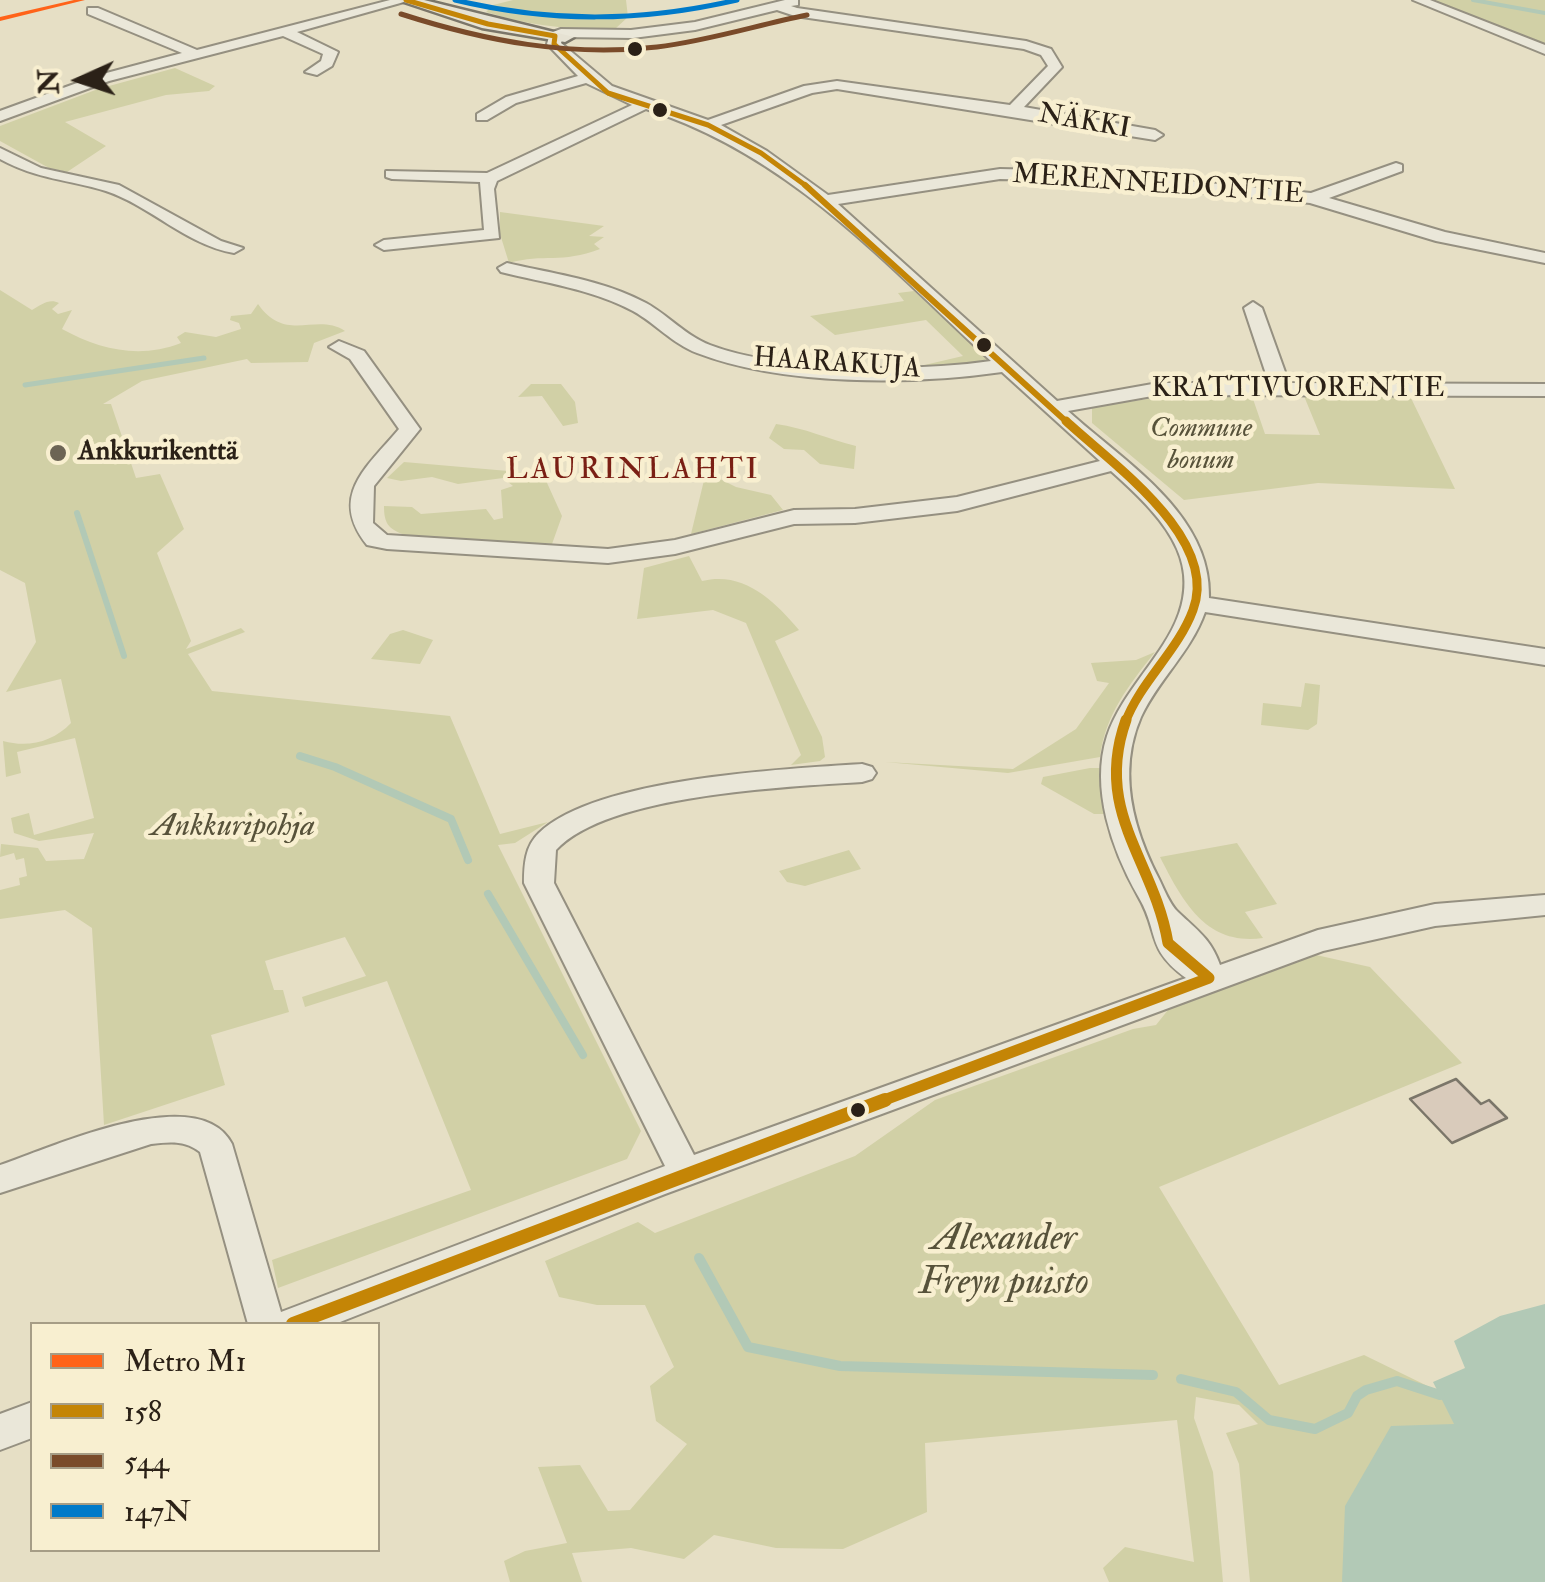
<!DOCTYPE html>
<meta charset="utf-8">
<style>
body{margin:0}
#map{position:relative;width:1545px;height:1582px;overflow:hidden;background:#e6dfc5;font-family:"IM FELL Double Pica",serif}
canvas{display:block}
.legend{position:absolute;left:30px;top:1322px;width:350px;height:230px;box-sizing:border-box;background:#f8efd0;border:2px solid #a69d86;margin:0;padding:12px 18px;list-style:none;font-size:30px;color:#2b2117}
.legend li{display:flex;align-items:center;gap:20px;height:50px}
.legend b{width:50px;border:2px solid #a69d86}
.north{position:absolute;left:30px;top:30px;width:100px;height:100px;-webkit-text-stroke:8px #f8efd0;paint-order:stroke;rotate:267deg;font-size:28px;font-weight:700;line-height:40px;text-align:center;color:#2b2117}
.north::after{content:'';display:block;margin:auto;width:35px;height:45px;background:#2b2117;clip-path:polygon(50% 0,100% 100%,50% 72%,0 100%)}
</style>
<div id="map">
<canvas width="1545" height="1582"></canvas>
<ul class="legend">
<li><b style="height:12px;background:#ff6319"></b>Metro M1</li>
<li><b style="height:12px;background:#c48506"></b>158</li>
<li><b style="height:12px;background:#7a4b2a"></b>544</li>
<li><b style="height:12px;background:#007ac9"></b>147N</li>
</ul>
<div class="north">N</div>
</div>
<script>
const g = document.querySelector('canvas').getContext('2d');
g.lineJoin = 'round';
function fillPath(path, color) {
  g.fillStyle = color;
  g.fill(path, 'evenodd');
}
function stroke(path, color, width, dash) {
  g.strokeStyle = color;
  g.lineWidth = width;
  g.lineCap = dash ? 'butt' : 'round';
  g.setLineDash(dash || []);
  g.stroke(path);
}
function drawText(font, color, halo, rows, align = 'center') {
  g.font = font + ' "IM FELL Double Pica",serif';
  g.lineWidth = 9;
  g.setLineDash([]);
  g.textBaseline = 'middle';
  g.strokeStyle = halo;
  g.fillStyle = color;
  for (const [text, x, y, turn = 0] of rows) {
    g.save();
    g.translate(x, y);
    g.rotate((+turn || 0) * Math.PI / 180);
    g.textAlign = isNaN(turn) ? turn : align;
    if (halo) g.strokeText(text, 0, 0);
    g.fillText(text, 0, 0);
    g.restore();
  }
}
fillPath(new Path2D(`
 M 513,0 L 626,0 L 628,17 L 615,29 C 571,30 529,26 486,12 L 493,5 Z
 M 1426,0 L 1545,0 L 1545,47 Z
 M 175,68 L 215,86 L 209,91 L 166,95 L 65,122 L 106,146 L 67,172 L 49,168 L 0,141 L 0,126 L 98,89 Z
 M 500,212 L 604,226 L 589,236 L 604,237 L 594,244 L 600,249 C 561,264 544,253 509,263 L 500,234 Z
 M 0,290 L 32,310 C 41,305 49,298 59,303 L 52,309 L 58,314 L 72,310 L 62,329 C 100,350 140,359 181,343 L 177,337 L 185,332 L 216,337 L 241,329 L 239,323 L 230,320 L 231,316 L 251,314 L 258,304 C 286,344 316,312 345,331 L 314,343 L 308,362 L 251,363 L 247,359 L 142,381 L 103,404 L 111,404 L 136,478 L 160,474 L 184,529 L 157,553 L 191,641 L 186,649 L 241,628 L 245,632 L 188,654 L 212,691 L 450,716 L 500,834 L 548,822 L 515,843 L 498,845 L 641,1131 L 627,1159 L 278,1288 L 272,1260 L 471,1190 L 387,981 L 305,1007 L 302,997 L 366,976 L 345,937 L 265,961 L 274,990 L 283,990 L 289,1012 L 211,1035 L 225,1085 L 104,1125 L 92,928 L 65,910 L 0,919 L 0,890 L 20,885 L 19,878 L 27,876 L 24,858 L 16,860 L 14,853 L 0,857 L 1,844 L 38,848 L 46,861 L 84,859 L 94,833 L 39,841 L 14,833 L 11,818 L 29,813 L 34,835 L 94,818 L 75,738 L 17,752 L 21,773 L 6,777 L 3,741 C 28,748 53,742 71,723 L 61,679 L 6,692 L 36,642 L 25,583 L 0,570 Z
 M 914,291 L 990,361 L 988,366 L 916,367 L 963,356 L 926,320 L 835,335 L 810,316 L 904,301 L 898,293 Z
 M 531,384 L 561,384 L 575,402 L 578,423 L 563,426 L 542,396 L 518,397 Z
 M 1183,394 L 1252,396 L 1265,434 L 1320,435 L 1304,396 L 1410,396 L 1455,489 L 1318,483 L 1184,500 L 1092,423 L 1092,407 Z
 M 776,424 C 805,428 828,439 856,446 L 854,469 L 820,464 L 804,450 L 784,449 L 769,438 Z
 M 404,462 L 543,474 L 562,516 L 552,544 L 405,535 C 388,529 384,523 384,506 L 412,507 L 421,514 L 486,509 L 494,520 L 503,518 L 501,490 L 513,486 L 503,478 L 458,484 L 432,477 L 401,481 L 387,478 Z
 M 706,472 L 736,487 L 771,495 L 783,510 L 691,534 Z
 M 689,556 L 702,581 C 743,571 773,599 799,630 L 775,641 L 822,737 L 825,757 L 820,761 L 791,765 L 801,755 L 746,623 L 713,610 L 637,619 L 644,568 Z
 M 403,630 L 433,640 L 420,664 L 371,659 L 390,634 Z
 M 1155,652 C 1129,685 1105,715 1100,757 L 1008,773 L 885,762 L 1013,769 L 1076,729 L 1109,683 L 1097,681 L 1091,663 L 1136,660 Z
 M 1305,683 L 1320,685 L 1317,724 L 1308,730 L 1261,725 L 1263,703 L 1301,707 Z
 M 1090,768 L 1100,768 L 1104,814 L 1094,814 L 1041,784 L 1043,777 Z
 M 1237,843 L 1277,904 L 1245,912 L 1263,938 C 1206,946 1183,902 1160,857 Z
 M 849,850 L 861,869 L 805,886 L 787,882 L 779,871 Z
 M 1316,955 L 1370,967 L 1462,1063 L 1159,1187 L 1279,1385 L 1364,1355 L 1448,1396 L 1545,1582 L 1250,1582 L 1239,1464 L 1226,1433 L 1258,1424 L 1239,1405 L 1196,1397 L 1194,1418 L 1213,1472 L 1223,1582 L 1109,1582 L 1103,1568 L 1125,1547 L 1194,1562 L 1177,1420 L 925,1443 L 927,1512 L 843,1549 L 776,1548 L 714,1535 L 684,1559 L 631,1548 L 572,1553 L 582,1582 L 510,1582 L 504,1561 L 525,1551 L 567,1543 L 538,1467 L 580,1465 L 608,1511 L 630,1510 L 687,1444 L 656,1421 L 650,1386 L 674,1367 L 645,1305 L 597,1305 L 559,1297 L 545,1261 L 638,1222 L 655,1233 L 855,1156 L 935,1100 L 1133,1029 L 1156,1025 L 1172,1005 Z`), '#d1d0a6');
fillPath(new Path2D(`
 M 1545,1304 L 1545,1582 L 1342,1582 L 1345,1506 L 1391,1426 L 1454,1424 L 1433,1382 L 1465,1368 L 1454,1341 L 1500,1316 Z`), '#b2c9b6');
stroke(new Path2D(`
 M 1473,0 L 1545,13`), '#b2c9b6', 4);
stroke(new Path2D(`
 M 25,385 L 204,358`), '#b2c9b6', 5);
stroke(new Path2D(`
 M 77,513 L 124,656`), '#b2c9b6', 6);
stroke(new Path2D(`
 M 300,756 L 335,767 L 451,819 L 468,860
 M 488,894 L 583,1055`), '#b2c9b6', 8);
stroke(new Path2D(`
 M 699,1258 L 748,1347 L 840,1366 L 1153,1375
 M 1181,1379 L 1236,1392 L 1269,1420 L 1315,1429 L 1348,1413 L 1357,1396 L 1366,1390 L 1397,1381 L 1440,1395`), '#b2c9b6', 10);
const building = new Path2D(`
 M 1456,1079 L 1481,1104 L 1489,1100 L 1507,1118 L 1452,1143 L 1410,1099 Z`);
fillPath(building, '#d9cbbb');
stroke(building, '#7b7669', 2.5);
const minor = new Path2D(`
 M 390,0 L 411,0 L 297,32 L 338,52 L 332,66 L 317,75 L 305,72 L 321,61 L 323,54 L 283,36 L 109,81 L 0,121 L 0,111 L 99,75 L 182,53 L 88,14 L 88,8 L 98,8 L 197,50 Z
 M 785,0 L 798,0 L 798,5 L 791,6 L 797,8 L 1026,41 L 1051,49 L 1062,67 L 1024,107 L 1155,130 L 1163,135 L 1155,140 L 837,89 L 812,93 L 721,125 L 767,151 L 828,195 L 1000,169 L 1085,171 L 1311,193 L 1396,163 L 1402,165 L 1402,171 L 1329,198 L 1445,232 L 1545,253 L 1545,263 L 1436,241 L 1310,203 L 1085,181 L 1000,179 L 838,204 L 1057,401 L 1158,383 L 1269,383 L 1244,308 L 1253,302 L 1262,308 L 1289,383 L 1545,384 L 1545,396 L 1158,395 L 1068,411 C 1124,462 1212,514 1209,598 L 1545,649 L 1545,665 L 1205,612 C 1191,652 1158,680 1141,717 C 1117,772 1133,829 1159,879 C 1164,889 1170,905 1178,912 C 1197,930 1211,939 1220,965 L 1318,930 L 1435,904 L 1545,895 L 1545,915 L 1435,926 L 1323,951 L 665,1194 L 335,1324 L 248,1324 L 200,1152 C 185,1140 169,1142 151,1144 L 0,1193 L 0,1165 C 51,1148 199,1079 232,1144 L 281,1312 L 665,1166 L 524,883 C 524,865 525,846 539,833 C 596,778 784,769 862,764 L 872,767 L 876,773 L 872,779 L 862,782 C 786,787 608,794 556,850 L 554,883 L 694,1155 L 1186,978 C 1145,948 1160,933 1138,896 C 1112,850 1090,788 1107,736 C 1119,701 1144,675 1163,645 C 1213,570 1168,522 1111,471 L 957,511 L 855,523 L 794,524 L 675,554 L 608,563 L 387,549 L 367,545 C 328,496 367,467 399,429 L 350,359 L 329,347 L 339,341 L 364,351 L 420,429 L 374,486 L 373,523 L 387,535 L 608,549 L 675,540 L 794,510 L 855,509 L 957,497 L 1100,461 L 1002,372 C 912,385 783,386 697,353 C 673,344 655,323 633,311 C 592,289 545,283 501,272 L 498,268 L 507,263 C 554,274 603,280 646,303 C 668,315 686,336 710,345 C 781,372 915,372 991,361 C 884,262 788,154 646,109 L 497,181 L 494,189 L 499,238 L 384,250 L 375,245 L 384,240 L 484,230 L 480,182 L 392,179 L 386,177 L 386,171 L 487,173 L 632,105 L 586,83 L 516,103 L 487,120 L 477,120 L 477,114 L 506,97 L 578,76 L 547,44 L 550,33 L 561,29 L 631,30 L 695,22 ZM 777,10 L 795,16 L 1024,49 L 1041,55 L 1048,66 L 1010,105 L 837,81 L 804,86 L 708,120 L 612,86 L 561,43 L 563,37 L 633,38 L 695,30 Z
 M 1413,0 L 1430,0 L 1545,45 L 1545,54 Z
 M 0,148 L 41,168 L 119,185 L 221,241 L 243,248 L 234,253 C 186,245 151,206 106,191 C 67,179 39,180 0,159 Z
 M 32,1402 L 32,1438 L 0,1450 L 0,1414 Z`);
const major = new Path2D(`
 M 398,0 L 424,0 L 574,37 L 565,42 L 482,28 Z`);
stroke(minor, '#959081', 4);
stroke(major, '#7b7669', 5);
fillPath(minor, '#eae7d9');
fillPath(major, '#e6e2d3');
stroke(new Path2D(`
 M 406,0 L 488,24 L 555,36 L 554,44 L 608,93 L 708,125 L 761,153 L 809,188`), '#c48506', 5);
stroke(new Path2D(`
 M 805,185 L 1069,424`), '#c48506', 6);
stroke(new Path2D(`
 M 1066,421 C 1112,464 1220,538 1193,610 C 1178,651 1140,682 1125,723`), '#c48506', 9);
stroke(new Path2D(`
 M 1126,720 C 1093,812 1154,860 1168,943 L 1209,978
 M 879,1102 L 1209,978`), '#c48506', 11);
stroke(new Path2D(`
 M 293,1324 L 885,1100`), '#c48506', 14);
stroke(new Path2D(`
 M 401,14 C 485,41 569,57 657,47 C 708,41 757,25 807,15`), '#7a4b2a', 5);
stroke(new Path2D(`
 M 455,0 C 551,23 641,22 737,0`), '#007ac9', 5);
fillPath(new Path2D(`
 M 74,0 L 85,0 L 0,21 L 0,17 Z`), '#ff6319');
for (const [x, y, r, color] of [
 [635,49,9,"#2b2117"],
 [660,110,9,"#2b2117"],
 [984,345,9,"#2b2117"],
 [58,453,10,"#6c6454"],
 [858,1110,9,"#2b2117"]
]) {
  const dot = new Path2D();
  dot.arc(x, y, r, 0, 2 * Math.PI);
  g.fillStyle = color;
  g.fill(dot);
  stroke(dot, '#f8efd0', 4);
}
drawText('28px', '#2b2117', '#f8efd0', [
 ["NÄKKI",1084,123,10],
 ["MERENNEIDONTIE",1158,186,4],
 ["HAARAKUJA",837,365,4],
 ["KRATTIVUORENTIE",1298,390]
]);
drawText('italic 28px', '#57523a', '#f8efd0', [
 ["Commune",1201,430],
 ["bonum",1201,462]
]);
drawText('bold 28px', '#2b2117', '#f8efd0', [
 ["Ankkurikenttä",78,453]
], 'left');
g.letterSpacing = '2.5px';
drawText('30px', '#7a1f14', '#f8efd0', [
 ["LAURINLAHTI",633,472]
]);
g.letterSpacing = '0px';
drawText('italic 32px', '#57523a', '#f8efd0', [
 ["Ankkuripohja",233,828]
]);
drawText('italic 38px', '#57523a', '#f8efd0', [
 ["Alexander",1004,1241],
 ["Freyn puisto",1004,1285]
]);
</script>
